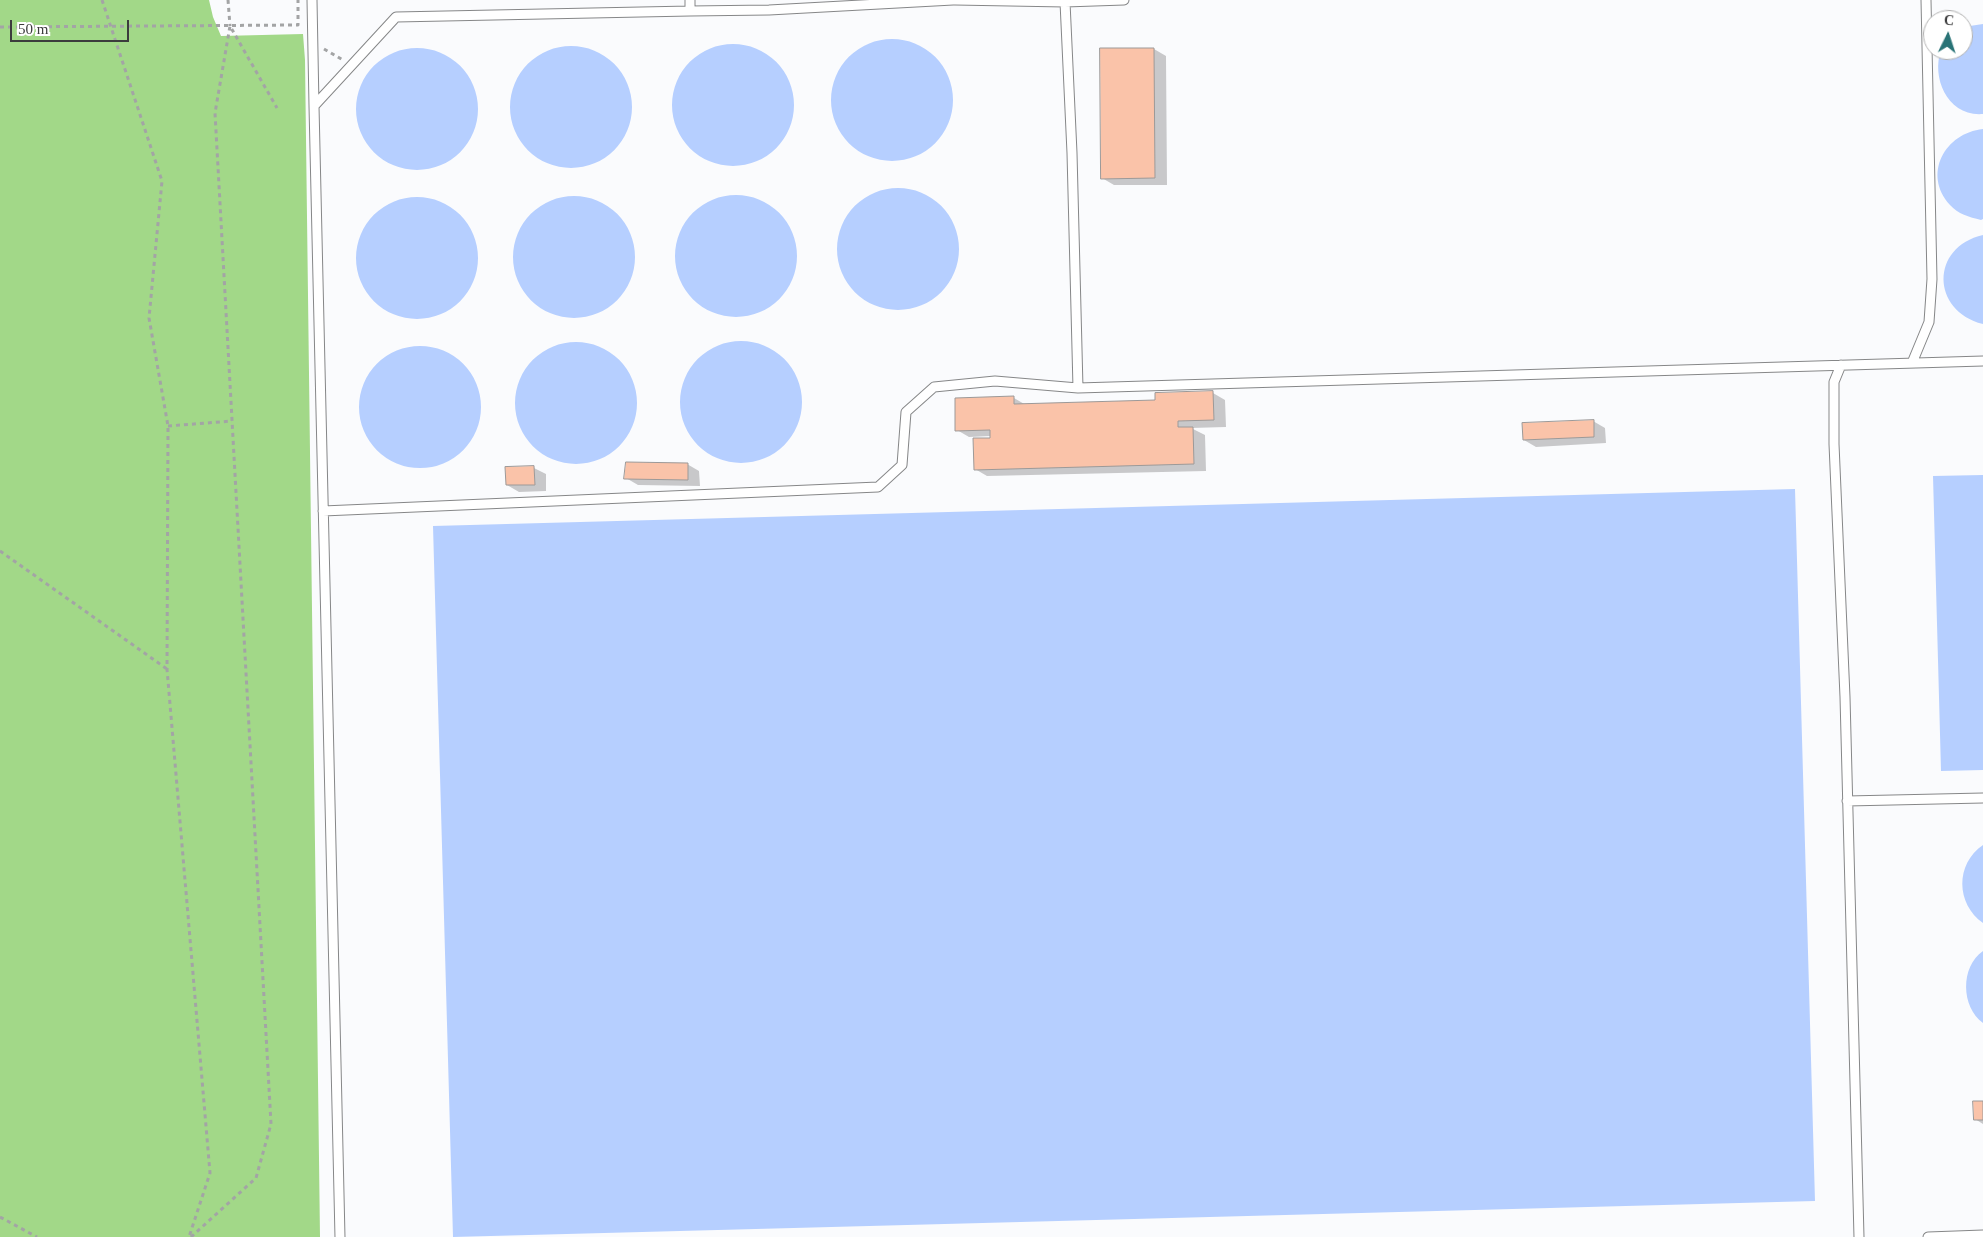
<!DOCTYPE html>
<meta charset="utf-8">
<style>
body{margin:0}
#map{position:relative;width:1983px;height:1237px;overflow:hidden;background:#fafbfd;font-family:"Times New Roman",serif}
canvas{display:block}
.north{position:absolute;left:1923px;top:10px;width:50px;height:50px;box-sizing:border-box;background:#fff;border:1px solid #b1b1b1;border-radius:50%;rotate:4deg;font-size:14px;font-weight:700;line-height:20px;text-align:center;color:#3c3c3d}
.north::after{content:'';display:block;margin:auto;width:18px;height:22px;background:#297376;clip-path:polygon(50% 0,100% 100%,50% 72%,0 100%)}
.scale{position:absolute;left:10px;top:20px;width:119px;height:22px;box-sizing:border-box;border:2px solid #3c3c3d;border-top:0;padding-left:6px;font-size:15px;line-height:18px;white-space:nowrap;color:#3c3c3d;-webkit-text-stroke:4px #fff;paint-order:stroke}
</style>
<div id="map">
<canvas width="1983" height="1237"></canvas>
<div class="north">С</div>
<div class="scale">50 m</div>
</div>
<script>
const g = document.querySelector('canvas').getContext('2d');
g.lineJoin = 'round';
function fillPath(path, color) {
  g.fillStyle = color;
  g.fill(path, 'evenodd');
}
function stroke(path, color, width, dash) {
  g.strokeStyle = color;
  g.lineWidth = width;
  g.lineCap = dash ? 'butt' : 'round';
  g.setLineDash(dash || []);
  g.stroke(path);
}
fillPath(new Path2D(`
 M 0,0 L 209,0 L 213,17 L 221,36 L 303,34 L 305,60 L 320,1237 L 0,1237 Z`), '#a2d888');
fillPath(new Path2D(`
 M 1983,24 L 1983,114 C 1948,117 1931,78 1941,50 L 1963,50 L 1963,27 Z
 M831 100a61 61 0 1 1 122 0a61 61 0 1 1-122 0Z
 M672 105a61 61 0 1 1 122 0a61 61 0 1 1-122 0Z
 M510 107a61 61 0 1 1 122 0a61 61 0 1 1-122 0Z
 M356 109a61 61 0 1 1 122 0a61 61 0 1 1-122 0Z
 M 1983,129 L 1983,219 L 1981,220 C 1969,217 1958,214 1950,205 C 1922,174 1945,133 1983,129 Z
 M837 249a61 61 0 1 1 122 0a61 61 0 1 1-122 0Z
 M675 256a61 61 0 1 1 122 0a61 61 0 1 1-122 0Z
 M513 257a61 61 0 1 1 122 0a61 61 0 1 1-122 0Z
 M356 258a61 61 0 1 1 122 0a61 61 0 1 1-122 0Z
 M 1983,235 L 1983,324 C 1931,311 1930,247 1983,235 Z
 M680 402a61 61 0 1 1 122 0a61 61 0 1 1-122 0Z
 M515 403a61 61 0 1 1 122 0a61 61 0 1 1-122 0Z
 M359 407a61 61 0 1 1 122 0a61 61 0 1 1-122 0Z
 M 1983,475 L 1983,770 L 1941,771 L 1933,476 Z
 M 1795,489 L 1815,1201 L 453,1237 L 433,526 Z
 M 1983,845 L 1983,923 C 1956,904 1955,864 1983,845 Z
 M 1983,951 L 1983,1023 C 1961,1007 1960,967 1983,951 Z`), '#b6cfff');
fillPath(new Path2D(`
 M 1154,49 L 1166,56 L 1167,185 L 1114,185 L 1102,178 Z
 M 1213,393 L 1225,400 L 1226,427 L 1191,428 L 1205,435 L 1206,471 L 987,476 L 975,469 L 991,436 L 969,437 L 957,430 L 1014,398 L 1026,405 L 1157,401 L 1156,394 Z
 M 1593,421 L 1605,428 L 1606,443 L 1536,447 L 1524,440 Z
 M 687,464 L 699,471 L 700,486 L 638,485 L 626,478 Z
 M 534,468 L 546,474 L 546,491 L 519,492 L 507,485 Z
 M 1983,1102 L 1983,1124 L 1975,1119 Z`), '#0003');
const building = new Path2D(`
 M 1100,48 L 1154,48 L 1155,178 L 1101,179 Z
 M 1213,391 L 1214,420 L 1178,421 L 1178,427 L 1193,427 L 1194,464 L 974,470 L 973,438 L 990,438 L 990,430 L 955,431 L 955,398 L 1014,396 L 1014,404 L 1155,400 L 1155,393 Z
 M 1594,420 L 1594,437 L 1523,440 L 1522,423 Z
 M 626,462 L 688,463 L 688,480 L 624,479 Z
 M 534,466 L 535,485 L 506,485 L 505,467 Z
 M 1973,1101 L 1983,1101 L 1983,1120 L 1974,1120 Z`);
fillPath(building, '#fac3a9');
stroke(building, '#9c9998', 1);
const lane = new Path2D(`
 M 312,0 L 314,106
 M 955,0 L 1065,2 L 1124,0
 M 1065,2 L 1072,153 L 1078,388
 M 690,11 L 769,10 L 953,0
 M 1912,363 L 1929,322 L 1932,279 L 1926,0
 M 1841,365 L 1834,382 L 1834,444 L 1845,697 L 1859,1237
 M 323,511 L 878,487 L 902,465 L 906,412 L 934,387 L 995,381 L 1078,388 L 1983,361
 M 1847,801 L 1983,798
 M 340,1237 L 314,106 L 396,17 L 690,11 L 690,0
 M 1928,1237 L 1983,1235`);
stroke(lane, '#868788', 11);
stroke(new Path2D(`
 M 102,0 L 162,181 L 149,318 L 168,426 L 167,669 L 210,1173 L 189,1237
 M 228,0 L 230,26
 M 0,27 L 298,25 L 298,0
 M 324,49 L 343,60
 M 168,426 L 232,421
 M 0,551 L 167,669
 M 0,1217 L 37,1237
 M 191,1237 L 256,1178 L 271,1124 L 215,113 L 230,26 L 277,108`), '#a3a4a5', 3, [4, 4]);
stroke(lane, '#fff', 9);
</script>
